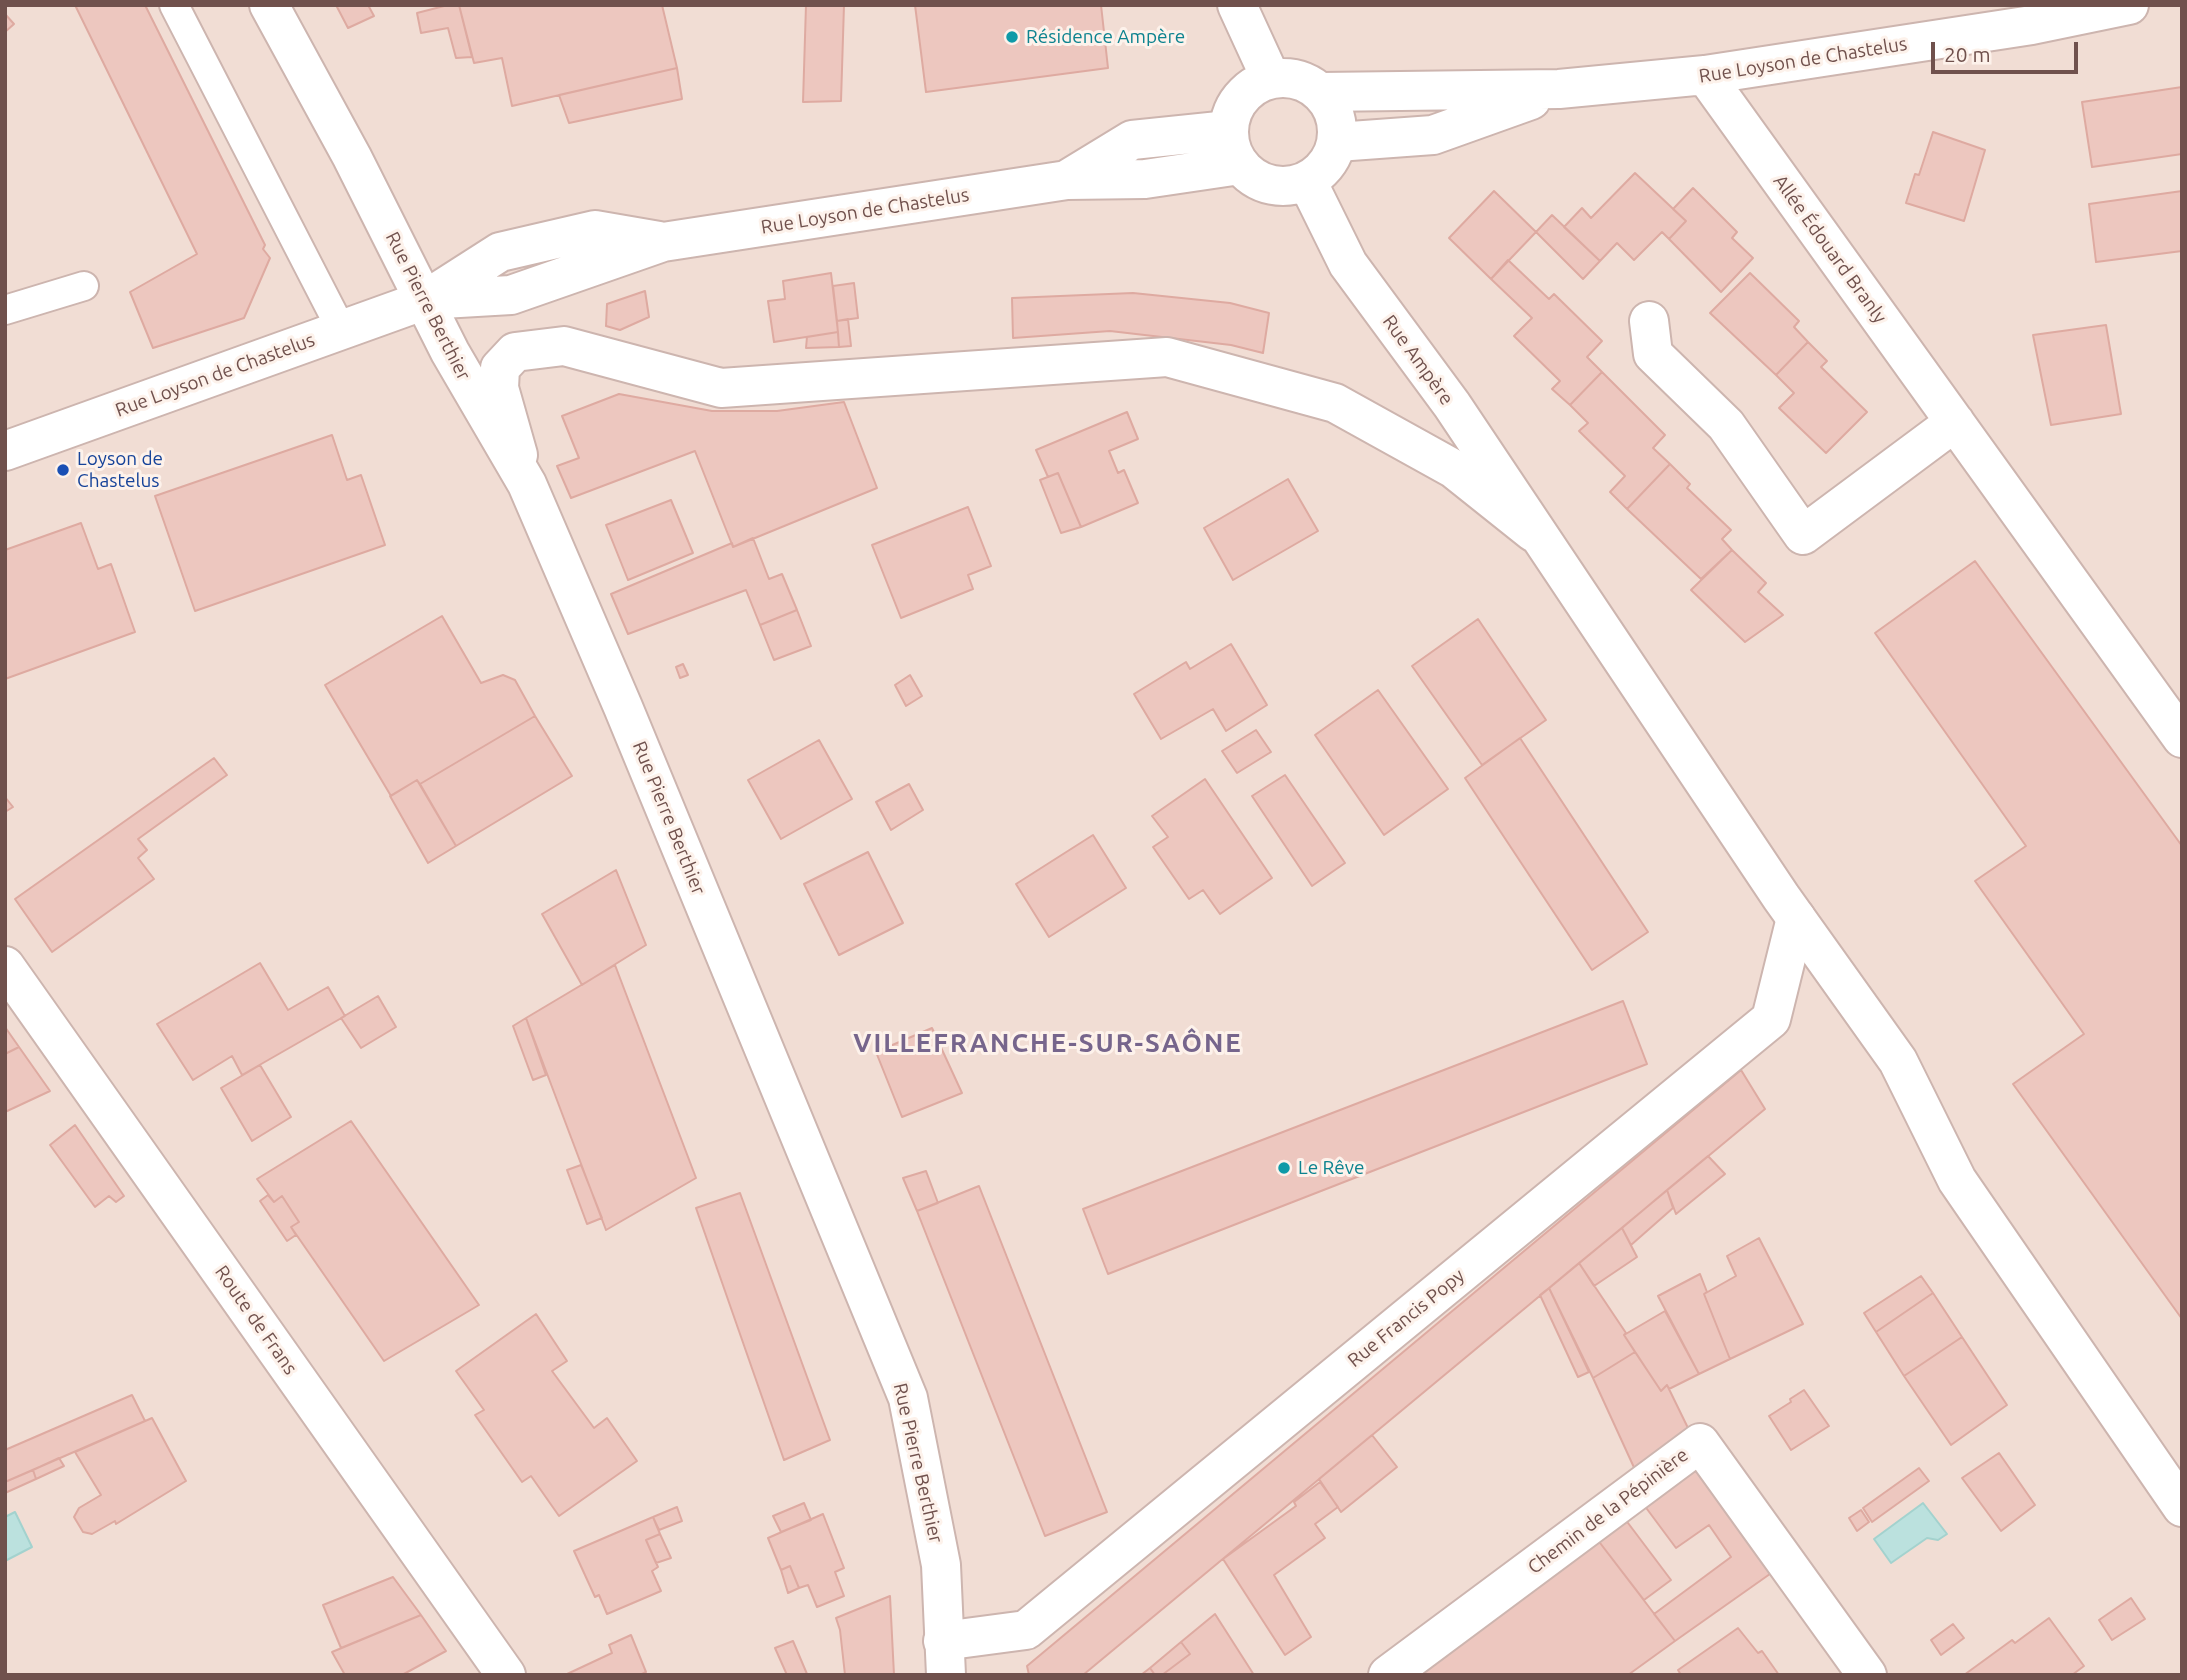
<!DOCTYPE html>
<meta charset="utf-8">
<style>
body{margin:0}
#map{position:relative;width:2187px;height:1680px;overflow:hidden;background:#faede5;font-family:Ubuntu,sans-serif}
canvas{display:block}
.frame{position:absolute;inset:0;border:7px solid #70514d;pointer-events:none}
.scale{position:absolute;left:1931px;top:42px;width:147px;height:32px;box-sizing:border-box;border:4px solid #70514d;border-top:0;padding-left:9px;font-size:21px;line-height:24px;white-space:nowrap;color:#70514d;-webkit-text-stroke:5px #fdf2eb;paint-order:stroke}
</style>
<div id="map">
<canvas width="2187" height="1680"></canvas>
<div class="frame"></div>
<div class="scale">20 m</div>
</div>
<script>
const g = document.querySelector('canvas').getContext('2d');
g.lineJoin = 'round';
function fillPath(path, color) {
  g.fillStyle = color;
  g.fill(path, 'evenodd');
}
function stroke(path, color, width, dash) {
  g.strokeStyle = color;
  g.lineWidth = width;
  g.lineCap = dash ? 'butt' : 'round';
  g.setLineDash(dash || []);
  g.stroke(path);
}
function drawText(font, color, halo, rows, align = 'center') {
  g.font = font + ' Ubuntu,sans-serif';
  g.lineWidth = 6;
  g.setLineDash([]);
  g.textBaseline = 'middle';
  g.strokeStyle = halo;
  g.fillStyle = color;
  for (const [text, x, y, turn = 0] of rows) {
    g.save();
    g.translate(x, y);
    g.rotate((+turn || 0) * Math.PI / 180);
    g.textAlign = isNaN(turn) ? turn : align;
    if (halo) g.strokeText(text, 0, 0);
    g.fillText(text, 0, 0);
    g.restore();
  }
}
fillPath(new Path2D(`
 M 5,5 L 2182,5 L 2182,1675 L 5,1675 Z`), '#f1ddd4');
const water = new Path2D(`
 M 1923,1503 L 1947,1534 L 1938,1540 L 1927,1538 L 1891,1563 L 1874,1539 Z
 M 15,1512 L 32,1547 L 5,1561 L 5,1517 Z`);
fillPath(water, '#bbe1de');
stroke(water, '#a3d2ce', 2);
const building = new Path2D(`
 M 75,5 L 145,5 L 265,245 L 263,249 L 270,258 L 244,318 L 153,348 L 130,292 L 197,254 Z
 M 336,5 L 368,5 L 374,16 L 348,28 Z
 M 448,5 L 459,5 L 472,57 L 456,58 L 448,28 L 421,33 L 417,13 Z
 M 459,5 L 662,5 L 677,68 L 512,106 L 502,58 L 474,63 Z
 M 806,5 L 844,5 L 841,101 L 803,102 Z
 M 915,5 L 1101,5 L 1108,68 L 926,92 Z
 M 5,14 L 14,24 L 5,32 Z
 M 677,68 L 682,99 L 569,123 L 559,95 Z
 M 2182,87 L 2182,154 L 2092,167 L 2082,102 Z
 M 1933,132 L 1985,150 L 1964,221 L 1906,203 L 1915,174 L 1919,175 Z
 M 1635,173 L 1686,221 L 1669,239 L 1662,232 L 1634,260 L 1617,243 L 1600,261 L 1564,227 L 1582,208 L 1591,218 Z
 M 1693,188 L 1737,232 L 1732,238 L 1753,258 L 1721,292 L 1669,239 L 1686,221 L 1673,209 Z
 M 1494,191 L 1536,232 L 1491,279 L 1449,238 Z
 M 2182,191 L 2182,251 L 2096,262 L 2089,204 Z
 M 1552,215 L 1600,261 L 1583,279 L 1536,232 Z
 M 1508,260 L 1549,299 L 1554,294 L 1602,341 L 1587,357 L 1602,372 L 1570,405 L 1552,389 L 1560,381 L 1514,336 L 1532,318 L 1491,279 Z
 M 831,273 L 838,332 L 774,342 L 768,301 L 785,299 L 783,281 Z
 M 1750,273 L 1799,321 L 1794,327 L 1808,342 L 1776,375 L 1710,313 Z
 M 854,283 L 858,318 L 837,321 L 833,286 Z
 M 645,291 L 649,317 L 620,330 L 606,326 L 607,304 Z
 M 1133,293 L 1230,303 L 1269,313 L 1263,353 L 1231,345 L 1110,331 L 1013,338 L 1012,298 Z
 M 848,319 L 851,346 L 839,347 L 837,321 Z
 M 2106,325 L 2121,414 L 2051,425 L 2033,335 Z
 M 838,332 L 839,347 L 806,348 L 807,337 Z
 M 1808,342 L 1827,361 L 1821,367 L 1867,412 L 1826,453 L 1779,408 L 1794,393 L 1776,375 Z
 M 1602,372 L 1665,435 L 1653,448 L 1670,464 L 1627,509 L 1610,492 L 1625,476 L 1579,431 L 1588,423 L 1570,405 Z
 M 619,394 L 712,411 L 777,411 L 844,402 L 877,488 L 733,547 L 695,451 L 571,498 L 557,466 L 579,458 L 562,416 Z
 M 1127,412 L 1138,439 L 1109,451 L 1118,473 L 1124,470 L 1138,503 L 1081,527 L 1058,473 L 1048,477 L 1036,450 Z
 M 332,435 L 347,480 L 361,475 L 385,545 L 195,611 L 155,496 Z
 M 1670,464 L 1690,484 L 1687,488 L 1731,530 L 1722,539 L 1732,550 L 1701,579 L 1627,509 Z
 M 1058,473 L 1081,527 L 1061,533 L 1040,480 Z
 M 1288,479 L 1318,531 L 1233,580 L 1204,528 Z
 M 671,500 L 693,553 L 628,580 L 606,525 Z
 M 968,507 L 991,566 L 968,575 L 973,589 L 901,618 L 872,545 Z
 M 81,523 L 98,569 L 111,564 L 135,632 L 5,679 L 5,550 Z
 M 753,538 L 769,579 L 782,574 L 797,610 L 760,625 L 746,590 L 628,634 L 611,594 L 732,543 L 733,547 Z
 M 1732,550 L 1766,583 L 1758,592 L 1783,615 L 1745,642 L 1691,590 Z
 M 1975,561 L 2182,846 L 2182,1319 L 2013,1084 L 2084,1034 L 1975,881 L 2026,846 L 1875,633 Z
 M 797,610 L 811,646 L 774,660 L 760,625 Z
 M 442,616 L 481,683 L 503,675 L 515,680 L 535,716 L 420,784 L 417,780 L 391,796 L 325,685 Z
 M 1478,619 L 1546,720 L 1482,765 L 1412,666 Z
 M 1231,644 L 1267,705 L 1226,731 L 1213,709 L 1161,739 L 1134,694 L 1186,662 L 1190,669 Z
 M 683,664 L 688,675 L 680,678 L 676,667 Z
 M 910,675 L 922,696 L 906,706 L 895,685 Z
 M 1378,690 L 1448,789 L 1384,835 L 1315,735 Z
 M 535,716 L 572,776 L 456,846 L 420,784 Z
 M 1256,730 L 1271,752 L 1237,773 L 1222,751 Z
 M 1520,738 L 1648,932 L 1592,970 L 1465,778 Z
 M 819,740 L 852,799 L 781,839 L 748,780 Z
 M 214,758 L 227,775 L 138,839 L 147,850 L 138,858 L 154,879 L 52,952 L 15,899 Z
 M 1285,775 L 1345,863 L 1312,886 L 1252,796 Z
 M 1205,779 L 1272,878 L 1220,914 L 1203,890 L 1189,899 L 1153,847 L 1168,837 L 1152,816 Z
 M 417,780 L 456,846 L 428,863 L 390,796 Z
 M 909,784 L 923,810 L 891,830 L 876,802 Z
 M 5,797 L 13,807 L 5,812 Z
 M 1093,835 L 1126,888 L 1049,937 L 1016,884 Z
 M 868,852 L 903,923 L 839,955 L 804,884 Z
 M 616,870 L 646,945 L 582,985 L 542,914 Z
 M 260,963 L 288,1010 L 328,987 L 345,1016 L 242,1075 L 232,1056 L 193,1080 L 157,1024 Z
 M 615,965 L 696,1178 L 606,1230 L 526,1018 Z
 M 378,996 L 396,1027 L 361,1048 L 341,1018 Z
 M 1623,1001 L 1647,1064 L 1108,1274 L 1083,1209 Z
 M 526,1018 L 546,1075 L 533,1080 L 513,1026 Z
 M 5,1027 L 19,1047 L 5,1054 Z
 M 932,1028 L 962,1093 L 902,1117 L 876,1052 Z
 M 19,1047 L 50,1091 L 5,1112 L 5,1054 Z
 M 260,1065 L 291,1117 L 252,1141 L 221,1088 Z
 M 1741,1070 L 1765,1109 L 1083,1675 L 1029,1675 L 1027,1666 Z
 M 351,1121 L 479,1305 L 384,1361 L 291,1227 L 299,1222 L 282,1196 L 274,1202 L 257,1179 Z
 M 75,1125 L 124,1196 L 116,1202 L 109,1196 L 95,1207 L 50,1145 Z
 M 1708,1156 L 1725,1174 L 1676,1214 L 1667,1190 Z
 M 581,1165 L 602,1218 L 587,1224 L 567,1170 Z
 M 926,1171 L 938,1203 L 917,1211 L 903,1178 Z
 M 979,1186 L 1107,1512 L 1045,1536 L 917,1211 Z
 M 1667,1190 L 1673,1208 L 1631,1245 L 1622,1228 Z
 M 740,1193 L 830,1440 L 784,1460 L 696,1208 Z
 M 268,1195 L 274,1202 L 282,1196 L 299,1222 L 291,1227 L 296,1235 L 287,1241 L 260,1201 Z
 M 1622,1228 L 1637,1257 L 1594,1286 L 1579,1263 Z
 M 1759,1238 L 1803,1324 L 1730,1359 L 1704,1294 L 1736,1276 L 1727,1256 Z
 M 1579,1263 L 1626,1333 L 1624,1335 L 1635,1352 L 1593,1378 L 1549,1288 Z
 M 1700,1274 L 1707,1292 L 1704,1294 L 1730,1359 L 1699,1374 L 1658,1296 Z
 M 1921,1276 L 1933,1293 L 1876,1332 L 1864,1313 Z
 M 1549,1288 L 1589,1372 L 1578,1377 L 1540,1295 Z
 M 1933,1293 L 1962,1337 L 1904,1376 L 1876,1332 Z
 M 1665,1311 L 1699,1374 L 1669,1389 L 1667,1385 L 1661,1391 L 1624,1335 Z
 M 536,1314 L 567,1361 L 552,1371 L 594,1428 L 607,1418 L 637,1461 L 559,1516 L 531,1476 L 522,1482 L 475,1415 L 484,1410 L 456,1371 Z
 M 1962,1337 L 2007,1405 L 1951,1445 L 1904,1376 Z
 M 1635,1352 L 1661,1391 L 1667,1385 L 1688,1428 L 1669,1449 L 1637,1474 L 1593,1378 Z
 M 1804,1390 L 1829,1426 L 1791,1450 L 1769,1416 L 1791,1402 L 1790,1399 Z
 M 132,1395 L 145,1421 L 5,1482 L 5,1450 Z
 M 152,1418 L 186,1481 L 116,1524 L 115,1521 L 92,1534 L 83,1532 L 74,1517 L 79,1508 L 101,1495 L 75,1452 Z
 M 1372,1435 L 1397,1467 L 1341,1512 L 1319,1479 Z
 M 1999,1453 L 2035,1505 L 2001,1531 L 1962,1478 Z
 M 1696,1457 L 1777,1569 L 1675,1641 L 1654,1614 L 1731,1557 L 1709,1525 L 1676,1548 L 1644,1505 Z
 M 59,1458 L 64,1466 L 36,1479 L 33,1470 Z
 M 1919,1468 L 1929,1481 L 1872,1522 L 1863,1508 Z
 M 33,1470 L 36,1479 L 5,1493 L 5,1482 Z
 M 1320,1482 L 1338,1507 L 1315,1524 L 1325,1538 L 1274,1575 L 1311,1637 L 1285,1655 L 1223,1559 L 1296,1506 L 1294,1502 Z
 M 804,1503 L 811,1520 L 781,1532 L 773,1516 Z
 M 677,1507 L 682,1521 L 659,1530 L 653,1517 Z
 M 1861,1510 L 1869,1522 L 1857,1531 L 1849,1518 Z
 M 823,1514 L 844,1568 L 835,1572 L 844,1596 L 817,1607 L 808,1585 L 799,1588 L 790,1566 L 781,1570 L 768,1538 Z
 M 653,1517 L 660,1534 L 646,1540 L 658,1567 L 652,1571 L 661,1591 L 607,1614 L 599,1595 L 595,1597 L 574,1551 Z
 M 1625,1519 L 1671,1580 L 1644,1600 L 1597,1539 Z
 M 660,1534 L 671,1558 L 656,1563 L 646,1540 Z
 M 1597,1539 L 1675,1641 L 1628,1675 L 1416,1675 Z
 M 790,1566 L 799,1588 L 788,1593 L 781,1570 Z
 M 393,1577 L 421,1615 L 341,1648 L 323,1605 Z
 M 890,1596 L 894,1675 L 845,1675 L 840,1630 L 836,1618 Z
 M 2131,1598 L 2145,1619 L 2112,1640 L 2099,1620 Z
 M 1215,1614 L 1254,1675 L 1162,1675 L 1190,1654 L 1181,1642 Z
 M 421,1615 L 446,1651 L 402,1675 L 345,1675 L 332,1652 Z
 M 2049,1618 L 2084,1666 L 2072,1675 L 1964,1675 L 2012,1640 L 2015,1643 Z
 M 1953,1624 L 1964,1638 L 1941,1655 L 1931,1640 Z
 M 1738,1628 L 1758,1653 L 1762,1651 L 1779,1675 L 1681,1675 L 1678,1670 Z
 M 631,1635 L 646,1672 L 640,1675 L 565,1675 L 612,1653 L 609,1645 Z
 M 793,1641 L 807,1674 L 787,1675 L 775,1648 Z
 M 1181,1642 L 1190,1654 L 1162,1675 L 1155,1675 L 1150,1668 Z
 M 1150,1668 L 1155,1675 L 1141,1675 Z`);
fillPath(building, '#edc7bf');
stroke(building, '#deaaa1', 2);
const service = new Path2D(`
 M 174,5 L 341,329
 M 5,310 L 84,286`);
const minor = new Path2D(`
 M 1705,75 L 2182,738
 M 1321,92 L 1559,89 L 1705,75 L 2032,25 L 2129,5
 M 1337,142 L 1433,135 L 1531,100
 M 1068,179 L 1132,140 L 1229,130
 M 425,300 L 511,295 L 663,242 L 1067,180 L 1145,179 L 1240,165
 M 1649,321 L 1653,354 L 1726,425 L 1803,535 L 1955,422
 M 5,451 L 425,300 L 500,252 L 595,230 L 659,241
 M 518,455 L 499,388 L 500,368 L 515,352 L 564,346 L 721,388 L 1167,357 L 1335,403 L 1454,469 L 1533,532
 M 5,966 L 506,1675
 M 943,1641 L 1026,1630 L 1771,1019 L 1796,918
 M 1388,1675 L 1700,1443 L 1867,1675`);
const tertiary = new Path2D(`
 M 269,5 L 352,157 L 450,352 L 527,484 L 623,707 L 854,1267 L 908,1398 L 941,1565 L 946,1675
 M 1237,5 L 1271,79
 M1229 132a54 54 0 1 1 108 0a54 54 0 1 1-108 0Z
 M 1307,181 L 1348,264 L 1452,405 L 1781,897 L 1898,1061 L 1957,1180 L 2182,1507`);
stroke(service, '#cdb5af', 32);
stroke(minor, '#cdb5af', 42);
stroke(tertiary, '#cdb5af', 42);
stroke(service, '#fff', 28);
stroke(minor, '#fff', 38);
stroke(tertiary, '#fff', 38);
for (const [x, y, r, color] of [
 [1012,37,7,"#0f9aa8"],
 [63,470,7,"#1a4fb4"],
 [1284,1168,7,"#0f9aa8"]
]) {
  const dot = new Path2D();
  dot.arc(x, y, r, 0, 2 * Math.PI);
  g.fillStyle = color;
  g.fill(dot);
  stroke(dot, '#fdf2eb', 2.5);
}
drawText('19px', '#0d838f', '#fdf2eb', [
 ["Résidence Ampère",1026,37],
 ["Le Rêve",1298,1168]
], 'left');
drawText('19px', '#70514d', '#fdf2eb', [
 ["Rue Loyson de Chastelus",1803,60,-9],
 ["Rue Loyson de Chastelus",865,211,-9],
 ["Allée Édouard Branly",1830,249,54],
 ["Rue Pierre Berthier",428,306,63],
 ["Rue Ampère",1418,360,54],
 ["Rue Loyson de Chastelus",215,375,-20],
 ["Rue Pierre Berthier",669,818,68],
 ["Rue Francis Popy",1406,1318,-39],
 ["Route de Frans",256,1320,55],
 ["Rue Pierre Berthier",918,1463,77],
 ["Chemin de la Pépinière",1608,1511,-37]
]);
drawText('19px', '#164399', '#fdf2eb', [
 ["Loyson de",77,459],
 ["Chastelus",77,481]
], 'left');
g.letterSpacing = '2px';
drawText('bold 26px', '#76658c', '#fdf2eb', [
 ["VILLEFRANCHE-SUR-SAÔNE",1048,1043]
]);
g.letterSpacing = '0px';
</script>
